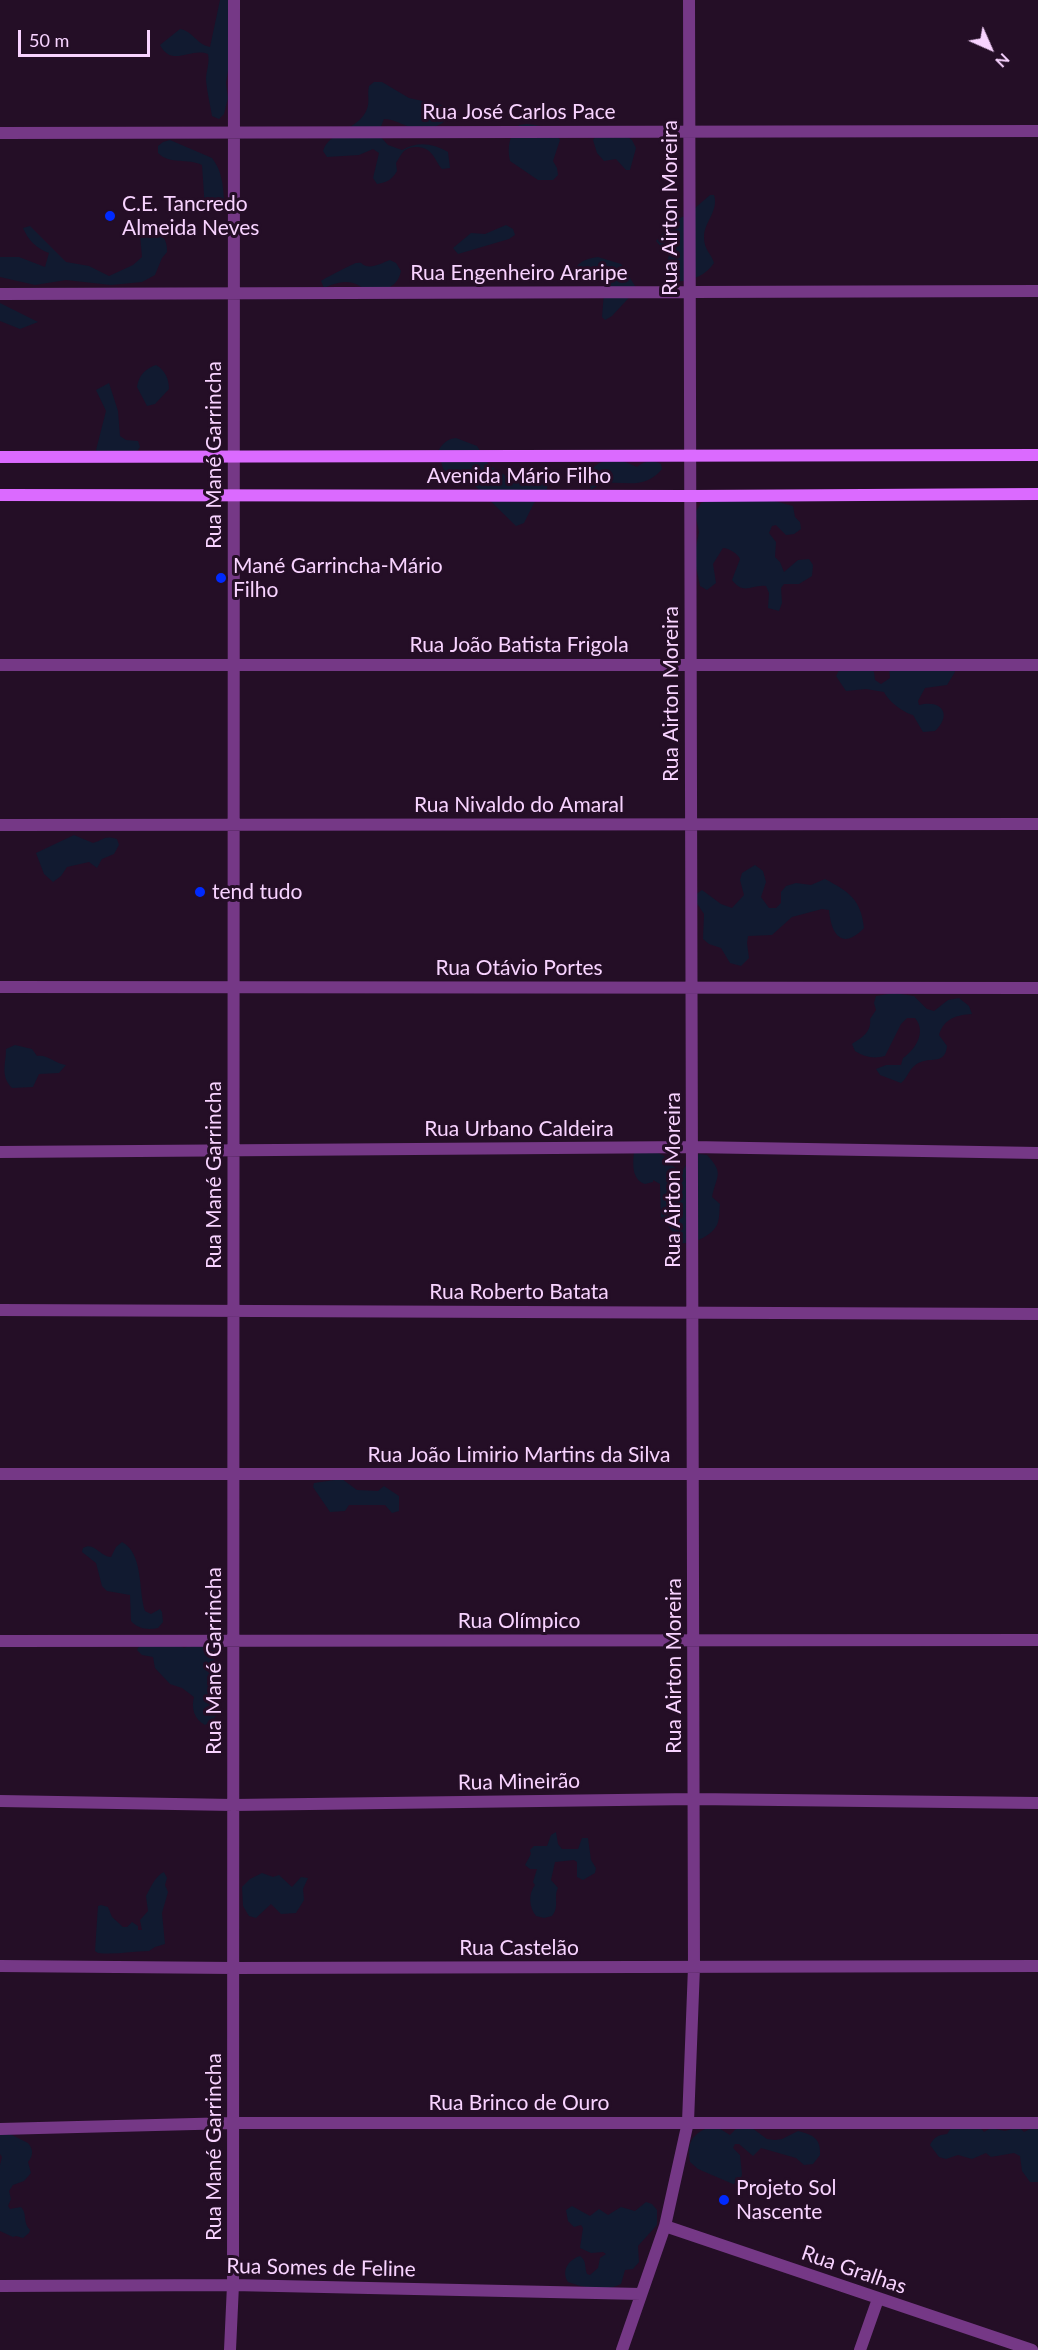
<!DOCTYPE html>
<meta charset="utf-8">
<style>
body{margin:0}
#map{position:relative;width:1038px;height:2350px;overflow:hidden;background:#240e26;font-family:Lato,sans-serif}
canvas{display:block}
.north{position:absolute;left:960px;top:18px;width:60px;height:60px;-webkit-text-stroke:4px #240e26;paint-order:stroke;rotate:135deg;font-size:16px;font-weight:700;line-height:24px;text-align:center;color:#f8d3ff}
.north::after{content:'';display:block;margin:auto;width:21px;height:27px;background:#f8d3ff;clip-path:polygon(50% 0,100% 100%,50% 72%,0 100%)}
.scale{position:absolute;left:18px;top:30px;width:132px;height:27px;box-sizing:border-box;border:3px solid #f8d3ff;border-top:0;padding-left:8px;font-size:18px;line-height:21px;white-space:nowrap;color:#f8d3ff;-webkit-text-stroke:4px #240e26;paint-order:stroke}
</style>
<div id="map">
<canvas width="1038" height="2350"></canvas>
<div class="north">N</div>
<div class="scale">50 m</div>
</div>
<script>
const g = document.querySelector('canvas').getContext('2d');
g.lineJoin = 'round';
function fillPath(path, color) {
  g.fillStyle = color;
  g.fill(path, 'evenodd');
}
function stroke(path, color, width, dash) {
  g.strokeStyle = color;
  g.lineWidth = width;
  g.lineCap = dash ? 'butt' : 'round';
  g.setLineDash(dash || []);
  g.stroke(path);
}
function drawText(font, color, halo, rows, align = 'center') {
  g.font = font + ' Lato,sans-serif';
  g.lineWidth = 6;
  g.setLineDash([]);
  g.textBaseline = 'middle';
  g.strokeStyle = halo;
  g.fillStyle = color;
  for (const [text, x, y, turn = 0] of rows) {
    g.save();
    g.translate(x, y);
    g.rotate((+turn || 0) * Math.PI / 180);
    g.textAlign = isNaN(turn) ? turn : align;
    if (halo) g.strokeText(text, 0, 0);
    g.fillText(text, 0, 0);
    g.restore();
  }
}
fillPath(new Path2D(`
 M 220,0 L 230,0 L 229,65 L 226,83 L 228,98 L 224,114 L 219,119 L 212,116 C 210,104 207,92 206,80 C 206,71 210,63 208,54 C 190,47 172,68 160,45 L 180,29 C 193,31 196,44 210,47 Z
 M 374,82 L 382,82 L 409,98 L 459,109 C 443,125 430,134 407,126 C 399,123 393,119 384,119 L 378,134 L 388,145 L 402,150 C 417,141 433,143 448,152 L 450,168 L 442,169 C 437,164 436,158 431,153 C 425,146 411,145 404,151 C 401,154 398,160 396,163 L 397,171 C 392,180 387,182 377,184 L 373,178 L 379,153 L 373,149 L 359,155 L 327,157 L 323,151 C 329,131 359,130 367,109 C 370,101 367,94 369,86 Z
 M 527,124 C 541,126 551,126 560,140 L 553,161 L 557,168 L 558,175 L 553,180 L 538,180 L 510,161 C 507,147 509,136 519,125 Z
 M 623,133 L 632,140 L 636,148 L 630,170 L 626,170 L 616,159 L 604,161 L 597,153 L 593,140 L 595,137 Z
 M 170,140 L 212,158 C 222,171 223,184 224,200 L 213,210 L 205,209 L 202,165 C 188,158 170,165 158,153 L 158,146 L 163,142 Z
 M 710,195 L 714,195 C 719,211 704,222 704,237 C 704,250 711,253 714,263 C 705,277 687,283 672,281 L 665,270 L 669,255 L 656,241 L 674,221 L 688,214 Z
 M 506,225 L 513,229 L 515,235 L 509,239 L 458,254 L 453,248 L 471,233 L 485,234 Z
 M 30,226 L 66,262 L 89,266 L 109,276 L 133,265 L 142,257 L 140,234 C 155,224 168,236 167,252 L 162,258 L 155,275 L 142,282 L 111,285 L 66,280 L 35,285 L 0,277 L 0,257 L 19,257 L 45,267 L 49,253 C 37,249 28,240 23,228 Z
 M 598,257 L 621,264 L 637,289 L 612,316 L 605,320 L 602,317 L 605,280 C 594,273 587,281 575,270 C 578,261 589,258 598,257 Z
 M 390,260 L 396,263 L 401,271 C 397,289 384,290 367,292 C 353,278 340,281 324,288 L 321,281 C 325,278 353,264 356,263 C 364,262 359,263 366,266 C 373,268 382,263 390,260 Z
 M 0,303 L 38,322 L 20,329 L 0,321 Z
 M 156,365 C 165,370 169,379 169,389 L 155,404 L 147,406 L 137,387 C 139,375 145,369 156,365 Z
 M 109,383 L 118,411 L 120,436 L 126,440 L 138,441 L 140,447 L 136,453 L 99,454 L 96,450 L 106,411 L 96,390 Z
 M 456,438 L 477,446 L 489,465 L 514,481 L 523,481 L 536,471 L 544,472 L 549,478 L 546,494 L 534,503 L 524,523 L 516,526 L 468,479 L 444,472 L 438,451 C 443,443 447,439 456,438 Z
 M 606,461 L 623,461 L 637,467 C 643,461 653,459 661,464 L 662,469 C 638,497 614,472 591,490 L 587,472 L 599,463 Z
 M 707,501 L 775,501 L 793,506 L 795,517 L 800,522 L 801,529 L 794,534 L 786,535 L 776,525 L 772,526 L 769,533 L 776,542 L 775,557 L 780,562 L 784,572 L 798,560 L 809,559 L 813,565 L 812,576 L 799,584 L 784,584 L 781,588 L 782,603 L 779,611 L 768,608 L 769,593 L 766,586 C 752,584 744,596 732,580 L 740,559 C 738,554 729,548 723,548 L 713,564 L 716,583 L 707,590 L 700,586 L 694,557 L 699,532 L 695,513 L 701,503 Z
 M 841,666 L 869,666 L 874,672 L 875,680 L 881,684 L 890,678 L 889,667 L 954,668 L 955,672 L 947,685 L 925,688 L 918,701 L 919,705 C 941,699 953,714 935,731 L 923,732 L 913,715 C 904,713 888,701 884,692 L 866,689 L 846,691 L 836,676 Z
 M 74,835 L 93,843 C 104,840 103,835 117,839 L 119,845 L 114,854 L 102,859 L 97,868 L 89,862 L 67,867 L 61,876 L 53,882 L 44,874 L 36,853 Z
 M 755,865 L 763,871 L 766,882 L 761,897 L 769,908 L 776,908 L 781,903 L 781,892 L 786,886 L 796,883 L 811,885 L 825,879 C 849,892 861,899 864,928 C 842,951 831,934 829,910 L 822,909 L 792,917 L 772,935 L 748,936 L 747,943 L 749,958 L 741,966 L 730,963 L 721,948 L 709,944 L 703,939 L 704,914 L 696,902 L 696,894 L 702,890 L 721,904 L 732,908 L 744,895 L 740,880 L 742,873 Z
 M 894,993 L 914,996 L 927,1009 L 934,1011 L 948,1000 L 959,998 L 969,1006 L 972,1014 C 957,1015 944,1018 939,1035 L 947,1046 C 945,1065 932,1057 921,1062 C 909,1066 909,1077 901,1083 L 880,1075 L 876,1069 L 886,1065 L 901,1065 L 903,1058 C 915,1050 927,1032 915,1018 L 907,1018 L 901,1024 L 885,1056 C 874,1059 864,1057 855,1051 L 852,1044 C 861,1038 872,1032 870,1019 L 876,1010 L 874,1003 L 876,996 Z
 M 15,1045 L 32,1049 L 37,1056 C 47,1054 56,1064 66,1065 L 59,1073 L 39,1074 L 33,1087 L 12,1088 C 0,1076 6,1064 6,1049 Z
 M 634,1151 C 644,1151 655,1150 664,1156 C 671,1162 672,1169 683,1170 L 687,1163 L 699,1154 L 707,1155 C 725,1174 716,1176 712,1197 L 720,1204 C 719,1211 720,1218 717,1225 C 710,1238 690,1245 677,1243 L 675,1235 L 661,1217 L 660,1184 L 653,1180 L 653,1182 L 645,1184 C 631,1179 633,1163 634,1151 Z
 M 342,1479 L 357,1490 L 378,1491 L 384,1486 L 399,1496 L 399,1511 L 392,1513 L 385,1505 L 349,1505 L 345,1511 L 330,1512 L 313,1487 L 314,1483 Z
 M 122,1542 C 144,1554 138,1591 145,1611 L 151,1614 L 160,1609 L 162,1612 L 163,1622 L 158,1628 C 148,1630 138,1629 131,1621 L 130,1595 L 107,1591 L 102,1586 L 96,1563 L 82,1552 L 83,1548 C 94,1541 99,1556 111,1557 L 116,1547 Z
 M 193,1642 L 214,1646 L 216,1652 L 213,1664 L 221,1675 C 216,1696 229,1712 205,1725 C 194,1719 191,1708 194,1697 L 182,1688 L 170,1684 L 155,1668 L 153,1657 L 142,1655 L 137,1650 L 140,1644 L 179,1644 L 184,1648 Z
 M 556,1832 L 558,1844 L 562,1849 L 578,1849 L 582,1838 L 588,1838 L 591,1860 L 596,1868 L 595,1873 L 583,1880 L 577,1877 L 577,1862 L 574,1860 L 555,1862 L 551,1880 L 558,1888 C 553,1897 560,1907 552,1916 L 544,1918 L 536,1916 C 529,1907 528,1894 535,1885 L 533,1882 L 537,1869 L 530,1869 L 525,1865 L 531,1854 L 530,1850 L 534,1846 L 547,1846 L 551,1835 Z
 M 164,1872 L 167,1878 L 165,1885 L 168,1892 L 162,1913 L 165,1944 L 155,1947 L 149,1951 C 132,1951 116,1955 98,1953 L 95,1951 L 98,1906 L 101,1905 L 108,1907 L 112,1917 L 123,1927 L 127,1927 L 132,1922 L 138,1926 L 138,1930 L 142,1930 L 140,1920 L 148,1911 L 146,1896 C 151,1887 155,1876 164,1872 Z
 M 262,1873 L 273,1877 L 279,1875 L 292,1887 L 301,1877 L 308,1878 L 303,1889 L 304,1900 L 296,1913 L 281,1914 L 271,1904 L 256,1918 L 249,1916 L 243,1906 L 242,1887 L 250,1879 Z
 M 972,2125 L 979,2126 L 984,2132 L 991,2128 L 1005,2131 L 1019,2127 L 1024,2132 L 1030,2129 L 1038,2129 L 1038,2182 L 1030,2182 L 1022,2171 L 1020,2156 L 1014,2153 L 991,2157 L 986,2153 L 972,2159 L 958,2155 L 946,2159 L 939,2157 L 930,2145 C 934,2137 938,2135 947,2134 L 951,2128 L 959,2129 Z
 M 710,2127 L 717,2127 L 730,2135 L 738,2127 L 752,2128 L 767,2139 L 775,2140 L 782,2139 L 798,2131 C 813,2135 821,2138 820,2155 L 813,2164 L 804,2165 L 796,2158 L 761,2148 L 753,2156 L 739,2144 L 735,2144 L 733,2148 L 740,2155 L 742,2174 L 740,2182 L 733,2184 L 698,2169 L 690,2162 C 687,2143 691,2134 710,2127 Z
 M 0,2129 L 28,2143 C 34,2150 33,2156 28,2162 L 31,2173 L 24,2181 L 13,2185 L 9,2191 L 11,2199 L 8,2206 L 10,2209 L 21,2207 C 28,2215 22,2221 30,2230 L 29,2233 L 23,2238 L 16,2236 L 13,2237 L 0,2231 L 0,2165 L 2,2157 L 0,2154 Z
 M 646,2202 L 652,2204 L 657,2210 L 657,2225 L 638,2246 L 639,2262 L 633,2269 L 625,2270 L 621,2284 C 606,2292 584,2288 568,2282 C 561,2271 568,2260 580,2256 C 587,2261 584,2266 587,2274 L 590,2275 L 598,2268 L 600,2258 L 606,2254 L 603,2252 L 591,2253 L 580,2248 L 583,2228 L 581,2225 L 574,2227 L 568,2221 L 566,2210 L 572,2206 L 590,2216 L 599,2209 L 608,2215 L 621,2207 L 635,2211 Z`), '#111a30');
stroke(new Path2D(`
 M 0,133 L 1038,131
 M 0,294 L 1038,291
 M 0,665 L 1038,665
 M 0,825 L 1038,824
 M 0,987 L 1038,988
 M 0,1152 L 692,1147 L 1038,1153
 M 0,1310 L 1038,1314
 M 0,1474 L 1038,1474
 M 0,1641 L 1038,1640
 M 0,1801 L 233,1805 L 694,1799 L 1038,1803
 M 0,1966 L 233,1968 L 1038,1966
 M 0,2129 L 233,2123 L 1038,2123
 M 665,2226 L 1032,2350
 M 0,2286 L 233,2285 L 641,2294
 M 230,2350 L 233,2285 L 234,0
 M 622,2350 L 665,2226 L 688,2122 L 694,1967 L 689,0
 M 860,2350 L 878,2299`), '#753886', 12);
stroke(new Path2D(`
 M 0,457 L 1038,455
 M 0,495 L 691,496 L 1038,494`), '#db6aff', 12);
for (const [x, y, r, color] of [
 [110,216,6,"#002afe"],
 [221,578,6,"#002afe"],
 [200,892,6,"#002afe"],
 [724,2200,6,"#002afe"]
]) {
  const dot = new Path2D();
  dot.arc(x, y, r, 0, 2 * Math.PI);
  g.fillStyle = color;
  g.fill(dot);
  stroke(dot, '#240e26', 2);
}
drawText('21px', '#f8d3ff', '#240e26', [
 ["Rua José Carlos Pace",519,112],
 ["Rua Airton Moreira",670,208,-90],
 ["Rua Engenheiro Araripe",519,273],
 ["Rua Mané Garrincha",214,455,-90],
 ["Avenida Mário Filho",519,476],
 ["Rua João Batista Frigola",519,645],
 ["Rua Airton Moreira",671,694,-90],
 ["Rua Nivaldo do Amaral",519,805],
 ["Rua Otávio Portes",519,968],
 ["Rua Urbano Caldeira",519,1129],
 ["Rua Mané Garrincha",214,1175,-90],
 ["Rua Airton Moreira",673,1180,-90],
 ["Rua Roberto Batata",519,1292],
 ["Rua João Limirio Martins da Silva",519,1455],
 ["Rua Olímpico",519,1621],
 ["Rua Mané Garrincha",214,1661,-90],
 ["Rua Airton Moreira",674,1666,-90],
 ["Rua Mineirão",519,1782,-1],
 ["Rua Castelão",519,1948],
 ["Rua Brinco de Ouro",519,2103],
 ["Rua Mané Garrincha",214,2147,-90],
 ["Rua Somes de Feline",321,2268,1],
 ["Rua Gralhas",854,2270,19]
]);
drawText('21px', '#f8d3ff', '#240e26', [
 ["C.E. Tancredo",122,204],
 ["Almeida Neves",122,228],
 ["Mané Garrincha-Mário",233,566],
 ["Filho",233,590],
 ["tend tudo",212,892],
 ["Projeto Sol",736,2188],
 ["Nascente",736,2212]
], 'left');
</script>
